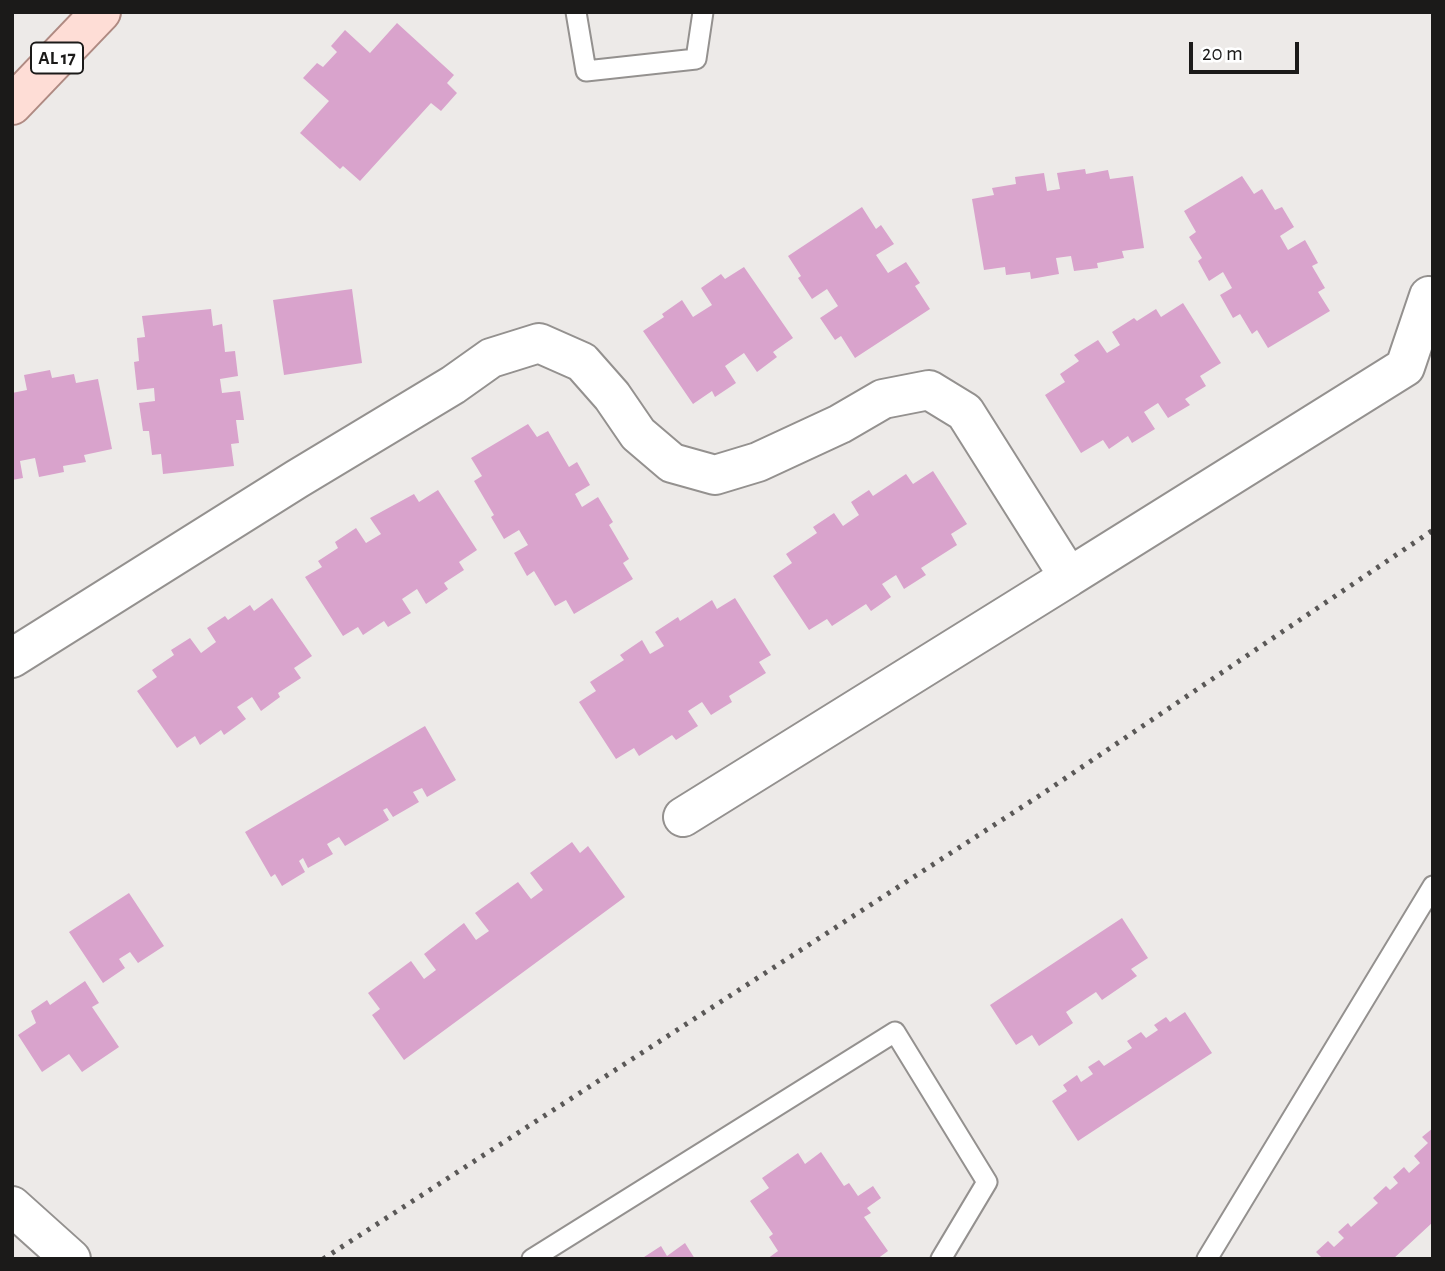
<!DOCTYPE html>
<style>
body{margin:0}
#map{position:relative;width:1445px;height:1271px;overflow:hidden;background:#edeae8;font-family:"Alegreya Sans",sans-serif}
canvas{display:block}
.frame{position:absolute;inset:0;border:14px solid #1b1a19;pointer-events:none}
.scale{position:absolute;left:1189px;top:42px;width:110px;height:32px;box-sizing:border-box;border:4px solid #1b1a19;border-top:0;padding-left:9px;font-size:21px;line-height:24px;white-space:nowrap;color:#1b1a19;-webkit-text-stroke:5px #fff;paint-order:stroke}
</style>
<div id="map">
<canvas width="1445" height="1271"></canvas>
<div class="frame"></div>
<div class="scale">20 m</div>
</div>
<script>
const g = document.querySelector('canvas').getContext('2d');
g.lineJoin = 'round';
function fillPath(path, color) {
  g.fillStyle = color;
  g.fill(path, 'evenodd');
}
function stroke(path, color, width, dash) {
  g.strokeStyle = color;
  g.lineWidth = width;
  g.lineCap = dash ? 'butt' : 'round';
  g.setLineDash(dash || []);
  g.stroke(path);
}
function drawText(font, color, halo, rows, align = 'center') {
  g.font = font + ' "Alegreya Sans",sans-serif';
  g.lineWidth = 5;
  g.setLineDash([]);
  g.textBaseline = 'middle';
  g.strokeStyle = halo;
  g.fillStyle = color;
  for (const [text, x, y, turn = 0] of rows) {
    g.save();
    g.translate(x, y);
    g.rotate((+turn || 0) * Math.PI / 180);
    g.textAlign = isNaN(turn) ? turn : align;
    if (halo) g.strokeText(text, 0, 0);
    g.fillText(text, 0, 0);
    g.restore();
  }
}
fillPath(new Path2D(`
 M 397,23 L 454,75 L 447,83 L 457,93 L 441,111 L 431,103 L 360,181 L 343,166 L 340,169 L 300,133 L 329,101 L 303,78 L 317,63 L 323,67 L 337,52 L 331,46 L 345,30 L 370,53 Z
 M 1085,169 L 1086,174 L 1108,170 L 1110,179 L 1133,176 L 1144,248 L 1122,251 L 1124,258 L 1097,263 L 1098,268 L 1074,271 L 1071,256 L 1056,258 L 1059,274 L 1031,279 L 1030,272 L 1006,275 L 1005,267 L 984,270 L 972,199 L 994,195 L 992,188 L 1016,184 L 1015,177 L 1044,173 L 1047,191 L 1060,189 L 1057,173 Z
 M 1242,176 L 1254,194 L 1262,189 L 1275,210 L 1282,207 L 1294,227 L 1280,236 L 1288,250 L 1305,240 L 1318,263 L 1312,266 L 1325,288 L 1318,292 L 1330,311 L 1268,348 L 1257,330 L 1252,334 L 1240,314 L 1233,318 L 1220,295 L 1232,288 L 1223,272 L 1209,281 L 1198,261 L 1202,258 L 1189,237 L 1196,232 L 1184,211 Z
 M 862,207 L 876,229 L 881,225 L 894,244 L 876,255 L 888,273 L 906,262 L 920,283 L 915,286 L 930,309 L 855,358 L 841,336 L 835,340 L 820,318 L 838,306 L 827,289 L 812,299 L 798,278 L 801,276 L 788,256 Z
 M 744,267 L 793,338 L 773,352 L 777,357 L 757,372 L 744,353 L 725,366 L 736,383 L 715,397 L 712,391 L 693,404 L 643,331 L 664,317 L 662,314 L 682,300 L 693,317 L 712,305 L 701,288 L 721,274 L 725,279 Z
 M 352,289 L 362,363 L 284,375 L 273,300 Z
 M 1183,303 L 1221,363 L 1200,376 L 1206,386 L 1185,399 L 1190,405 L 1168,418 L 1158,403 L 1144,412 L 1155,429 L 1132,443 L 1128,436 L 1109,449 L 1103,440 L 1081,453 L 1045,395 L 1065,382 L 1060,374 L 1079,361 L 1074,355 L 1098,340 L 1107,353 L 1120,345 L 1112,332 L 1134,318 L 1137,321 L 1156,309 L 1161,317 Z
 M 211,309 L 213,326 L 222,324 L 225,352 L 235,351 L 238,376 L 220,379 L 222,393 L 240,391 L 244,420 L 236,420 L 239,443 L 231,444 L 234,466 L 163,474 L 161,454 L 152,455 L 149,431 L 143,431 L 139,403 L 155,401 L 154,388 L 137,390 L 134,362 L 139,361 L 137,338 L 145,337 L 142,316 Z
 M 50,370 L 52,378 L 74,374 L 76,383 L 98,379 L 112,449 L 84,455 L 86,462 L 63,466 L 64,472 L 39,477 L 35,458 L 20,461 L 23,478 L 12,480 L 12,393 L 27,390 L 24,375 Z
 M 528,424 L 537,437 L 548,431 L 569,467 L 577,462 L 590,485 L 575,494 L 582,507 L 598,497 L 613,522 L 609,525 L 629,559 L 623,563 L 633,579 L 574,614 L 566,600 L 555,606 L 534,571 L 527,576 L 514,553 L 528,545 L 519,530 L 504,539 L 491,517 L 494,515 L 474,481 L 482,476 L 471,458 Z
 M 933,471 L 967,524 L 951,534 L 957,545 L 921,568 L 926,575 L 904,589 L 896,575 L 882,584 L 891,597 L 871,611 L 866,604 L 832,626 L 827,619 L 809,630 L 773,576 L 792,563 L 786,554 L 817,533 L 813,527 L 834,513 L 843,526 L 859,515 L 851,502 L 869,490 L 873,496 L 906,474 L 913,484 Z
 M 438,490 L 477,550 L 459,562 L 464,570 L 444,583 L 448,589 L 426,604 L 417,589 L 402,599 L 411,613 L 388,627 L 384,621 L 363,635 L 358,627 L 343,636 L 305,577 L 322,567 L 318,561 L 338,548 L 335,542 L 356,528 L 366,543 L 381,534 L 370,518 L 414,494 L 419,502 Z
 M 272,598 L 312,656 L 294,668 L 301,678 L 278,693 L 280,697 L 261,711 L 252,697 L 237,707 L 246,719 L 224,735 L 221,730 L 200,745 L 195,736 L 177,748 L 137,691 L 157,677 L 152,670 L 174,655 L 171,650 L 190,638 L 201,653 L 216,642 L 207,628 L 225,616 L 228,620 L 250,605 L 254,611 Z
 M 735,598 L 771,655 L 759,662 L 766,673 L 729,696 L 732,702 L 711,715 L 702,702 L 688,711 L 698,726 L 676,740 L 672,735 L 639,756 L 634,748 L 616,759 L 579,702 L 596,691 L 590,682 L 624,660 L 620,655 L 642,640 L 650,654 L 664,646 L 655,632 L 678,617 L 680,621 L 712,600 L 717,609 Z
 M 425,726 L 456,780 L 427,797 L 422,788 L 413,792 L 419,802 L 393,817 L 387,808 L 383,810 L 389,820 L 345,846 L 339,837 L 327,844 L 333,854 L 308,868 L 303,858 L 299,861 L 305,872 L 282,886 L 275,874 L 271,877 L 245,832 Z
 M 572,842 L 580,853 L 588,846 L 625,897 L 404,1060 L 372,1015 L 380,1009 L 368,993 L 411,961 L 424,979 L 436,970 L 424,954 L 464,923 L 476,940 L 489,931 L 475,913 L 518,882 L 531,899 L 543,890 L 530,873 Z
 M 129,893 L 164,946 L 138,963 L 130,952 L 119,959 L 125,968 L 103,983 L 69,932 Z
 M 1122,918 L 1148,958 L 1131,969 L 1137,976 L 1102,1000 L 1096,992 L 1066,1012 L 1073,1023 L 1039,1046 L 1032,1035 L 1016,1045 L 990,1005 Z
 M 85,981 L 99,1003 L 92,1007 L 119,1047 L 82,1072 L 69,1054 L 42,1072 L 18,1035 L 36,1023 L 31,1011 L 47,1000 L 50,1005 Z
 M 1185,1012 L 1212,1053 L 1078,1141 L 1052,1101 L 1067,1091 L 1063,1085 L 1077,1075 L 1081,1082 L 1093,1074 L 1088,1067 L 1099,1060 L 1104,1066 L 1132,1048 L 1127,1041 L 1141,1032 L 1146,1038 L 1158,1030 L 1154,1025 L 1166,1017 L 1170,1022 Z
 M 1433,1128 L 1433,1222 L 1393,1259 L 1323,1259 L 1316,1252 L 1328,1241 L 1334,1247 L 1344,1238 L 1338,1232 L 1348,1223 L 1351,1227 L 1378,1203 L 1373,1198 L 1386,1186 L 1390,1190 L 1398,1183 L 1393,1177 L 1404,1167 L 1409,1173 L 1420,1163 L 1414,1156 L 1428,1143 L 1422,1137 Z
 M 821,1152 L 844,1186 L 849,1183 L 858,1196 L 873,1186 L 881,1198 L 867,1208 L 871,1213 L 864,1217 L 888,1251 L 877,1259 L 767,1259 L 778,1251 L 769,1237 L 773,1234 L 750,1201 L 769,1188 L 762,1178 L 798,1153 L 805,1164 Z
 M 685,1243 L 695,1259 L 641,1259 L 661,1246 L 667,1256 Z`), '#d9a3cc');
const service = new Path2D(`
 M 576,12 L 586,71 L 696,59 L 703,12
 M 532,1259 L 895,1032 L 987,1182 L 941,1259
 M 1207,1259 L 1433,886`);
const minor = new Path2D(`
 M 12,658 L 297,479 L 453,385 L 491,358 L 539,343 L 582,362 L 612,396 L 638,434 L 672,463 L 715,475 L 758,462 L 840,424 L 883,399 L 929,390 L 965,412 L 1069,577 L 1405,367 L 1429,296
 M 683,817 L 1069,577`);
const tertiary = new Path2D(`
 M 12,1206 L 71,1259`);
const primary = new Path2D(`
 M 12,105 L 101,12`);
stroke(service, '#94918f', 23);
stroke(minor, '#94918f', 42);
stroke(tertiary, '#94918f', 42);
stroke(primary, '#af8a82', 42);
stroke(service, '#fff', 19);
stroke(minor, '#fff', 38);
stroke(tertiary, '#fff', 38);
stroke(primary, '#feddd6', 38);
stroke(new Path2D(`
 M 323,1259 L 1042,794 L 1433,530`), '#5a5857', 5, [3.5, 7]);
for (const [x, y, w] of [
 [57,58,52]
]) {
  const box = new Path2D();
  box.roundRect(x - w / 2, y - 15.5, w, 31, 5);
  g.fillStyle = '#fff';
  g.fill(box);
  stroke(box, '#1b1a19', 2);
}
drawText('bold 19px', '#1b1a19', null, [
 ["AL 17",57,58]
]);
</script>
